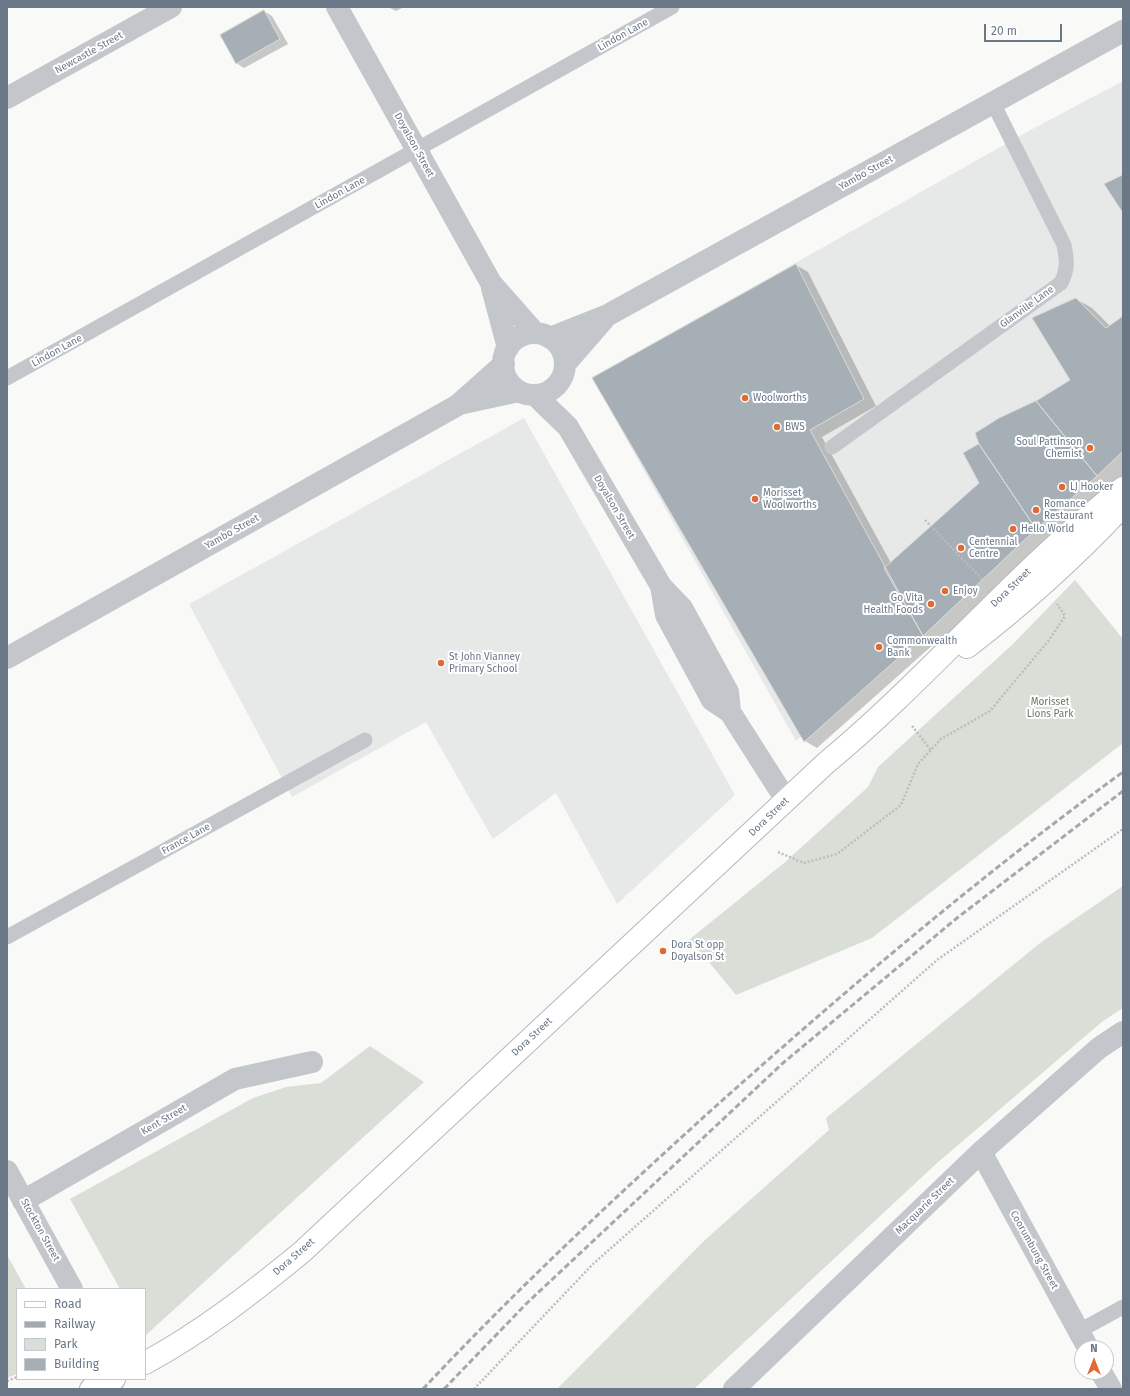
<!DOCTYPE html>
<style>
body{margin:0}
#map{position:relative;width:1130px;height:1396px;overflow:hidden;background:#f9f9f7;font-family:"Fira Sans",sans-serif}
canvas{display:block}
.frame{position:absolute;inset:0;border:8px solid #697787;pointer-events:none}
.legend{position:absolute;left:16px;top:1288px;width:130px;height:92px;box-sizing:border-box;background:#fff;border:1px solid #c3c9cf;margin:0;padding:5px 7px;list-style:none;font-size:12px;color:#697787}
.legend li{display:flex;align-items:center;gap:8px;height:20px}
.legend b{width:20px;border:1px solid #c3c9cf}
.north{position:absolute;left:1074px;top:1340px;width:40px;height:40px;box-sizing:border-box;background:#fff;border:1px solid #c3c9cf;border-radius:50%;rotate:0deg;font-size:11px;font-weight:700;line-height:16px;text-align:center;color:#697787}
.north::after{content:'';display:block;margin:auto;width:14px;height:18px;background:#df6a32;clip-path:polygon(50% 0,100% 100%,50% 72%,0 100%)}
.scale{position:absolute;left:984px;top:24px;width:78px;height:18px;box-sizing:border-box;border:2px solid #697787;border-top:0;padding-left:5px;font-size:12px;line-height:14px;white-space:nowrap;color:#697787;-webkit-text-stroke:3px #fff;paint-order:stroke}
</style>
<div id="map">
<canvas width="1130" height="1396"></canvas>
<div class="frame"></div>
<ul class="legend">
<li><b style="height:5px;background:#fff"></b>Road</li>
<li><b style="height:5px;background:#a4a9b0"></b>Railway</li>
<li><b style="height:11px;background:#d9ded7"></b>Park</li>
<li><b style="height:11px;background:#a7afb6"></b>Building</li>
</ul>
<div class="north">N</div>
<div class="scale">20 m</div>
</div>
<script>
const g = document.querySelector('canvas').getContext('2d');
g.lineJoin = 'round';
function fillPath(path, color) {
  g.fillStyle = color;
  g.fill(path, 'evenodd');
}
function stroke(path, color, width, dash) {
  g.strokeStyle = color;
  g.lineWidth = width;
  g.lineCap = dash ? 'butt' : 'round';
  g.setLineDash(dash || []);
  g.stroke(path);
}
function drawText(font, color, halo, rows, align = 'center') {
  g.font = font + ' "Fira Sans",sans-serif';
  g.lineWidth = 4;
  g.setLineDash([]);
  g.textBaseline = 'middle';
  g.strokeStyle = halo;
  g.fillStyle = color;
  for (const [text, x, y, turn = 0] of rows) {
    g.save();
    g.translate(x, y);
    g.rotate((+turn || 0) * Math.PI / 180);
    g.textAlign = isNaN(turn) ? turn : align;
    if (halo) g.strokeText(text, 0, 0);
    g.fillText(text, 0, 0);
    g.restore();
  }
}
fillPath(new Path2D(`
 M 1123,81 L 1123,442 L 796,741 L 592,378 L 1025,133 Z
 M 524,418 L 735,795 L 617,904 L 556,793 L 493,839 L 426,722 L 292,797 L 189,604 Z`), '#e7e8e8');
fillPath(new Path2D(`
 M 1075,580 L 1123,639 L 1123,743 L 872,938 L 736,995 L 690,939 L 784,863 L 868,787 L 878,767 L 1013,644 Z
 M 1123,886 L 1123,1008 L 1103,1021 L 936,1164 L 694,1389 L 557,1389 L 706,1239 L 829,1130 L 826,1118 L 1040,943 Z
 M 370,1046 L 424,1082 L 146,1335 L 145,1289 L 120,1289 L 70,1199 L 253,1098 L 286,1087 L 321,1083 Z
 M 7,1255 L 26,1289 L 17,1289 L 17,1374 L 7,1378 Z`), '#d9ded7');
fillPath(new Path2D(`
 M 388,7 L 404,7 L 396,11 Z
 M 264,11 L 272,16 L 288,44 L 244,68 L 236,63 Z
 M 796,265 L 808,272 L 876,406 L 822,437 L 891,563 L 981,484 L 981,444 L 1036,402 L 1071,380 L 1076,299 L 1092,308 L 1110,326 L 1123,317 L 1123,475 L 939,645 L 935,643 L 817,748 L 805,741 L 593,379 Z`), '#0003');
const building = new Path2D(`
 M 264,10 L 280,39 L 236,64 L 220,35 Z
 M 1123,175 L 1123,213 L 1104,184 Z
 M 796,264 L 864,399 L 810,430 L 923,636 L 804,742 L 592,378 Z
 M 1076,298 L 1106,328 L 1123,316 L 1123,451 L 1097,476 L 1036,401 L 1070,380 L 1032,318 Z
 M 1036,401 L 1097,476 L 1036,529 L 979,444 L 975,433 L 999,418 Z
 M 979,444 L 1036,529 L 923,636 L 884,568 L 979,483 L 963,453 Z`);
fillPath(building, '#a7afb6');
stroke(building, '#dbdbd9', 1);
const primary = new Path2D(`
 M 967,647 C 1022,605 1075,557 1123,506
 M 145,1363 C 202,1332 252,1293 302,1252 L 826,763 C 930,677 1016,571 1123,488
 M 91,1389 L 114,1379`);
stroke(primary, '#b4b8bd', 24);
stroke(new Path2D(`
 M 925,520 L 983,580
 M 912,726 L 931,750
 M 778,852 L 804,863 L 837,854 L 901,805 L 918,764 L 941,739 L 990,711 L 1049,640 L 1065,616 L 1057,604
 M 7,1381 L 17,1377
 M 474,1389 L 593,1264 L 937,960 L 1123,829`), '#bbbdc1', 2.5, [2, 2]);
stroke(new Path2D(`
 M 7,378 L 672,7
 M 832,447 L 1061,283 C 1068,269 1067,260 1064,245 L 993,103
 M 7,937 L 365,740
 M 1079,1331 L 1123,1307`), '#c3c6ca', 15);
stroke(new Path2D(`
 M 337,7 L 491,283 L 535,333
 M 7,98 L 171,7
 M 492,288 L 508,348
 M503 364a31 31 0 1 1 62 0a31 31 0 1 1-62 0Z
 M 550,338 L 608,315 L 1123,31
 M 565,364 L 605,318
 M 535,395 L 568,427 L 661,586 L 682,608 L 728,692 L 730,712
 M 459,404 L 519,391
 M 661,586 L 666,615 L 712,700 L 730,712 L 786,800
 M 7,658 L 458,405 L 504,364
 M 981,1152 L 1088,1348
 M 7,1171 L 72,1289
 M 23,1201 L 235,1079 L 312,1062
 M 1101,1372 L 1111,1389
 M 734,1389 L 981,1152 L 1099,1048 L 1123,1032`), '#c3c6ca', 22);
stroke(primary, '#fff', 22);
stroke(new Path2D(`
 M 423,1389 C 513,1293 609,1203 706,1115 C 840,995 977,878 1123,772
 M 444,1389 L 527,1303 L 783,1063 L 957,918 L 1123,791`), '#a4a9b0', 3, [6, 3]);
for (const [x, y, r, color] of [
 [745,398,4,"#df6a32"],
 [777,427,4,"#df6a32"],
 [1090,448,4,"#df6a32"],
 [1062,487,4,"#df6a32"],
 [755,499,4,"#df6a32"],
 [1036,510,4,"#df6a32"],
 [1013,529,4,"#df6a32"],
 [961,548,4,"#df6a32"],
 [945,591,4,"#df6a32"],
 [931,604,4,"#df6a32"],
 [879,647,4,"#df6a32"],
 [441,663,4,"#df6a32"],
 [663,951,4,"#df6a32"]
]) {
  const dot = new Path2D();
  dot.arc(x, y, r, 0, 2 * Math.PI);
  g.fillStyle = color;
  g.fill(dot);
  stroke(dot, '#fff', 1.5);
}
drawText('10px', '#697787', '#fff', [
 ["Lindon Lane",623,35,-29],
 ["Newcastle Street",89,53,-29],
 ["Doyalson Street",414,145,61],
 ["Yambo Street",866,173,-29],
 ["Lindon Lane",340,193,-29],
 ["Glanville Lane",1027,307,-36],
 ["Lindon Lane",57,351,-29],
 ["Doyalson Street",614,507,60],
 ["Yambo Street",232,532,-29],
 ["Dora Street",1011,588,-44],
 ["Dora Street",769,817,-44],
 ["France Lane",186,839,-29],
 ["Dora Street",532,1037,-43],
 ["Kent Street",164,1120,-30],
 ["Macquarie Street",925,1206,-44],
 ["Stockton Street",40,1230,61],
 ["Coorumbung Street",1034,1250,61],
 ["Dora Street",294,1257,-41]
]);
drawText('10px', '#697787', '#fff', [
 ["Woolworths",753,398],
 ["BWS",785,427],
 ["Soul Pattinson",1082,442,"right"],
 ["Chemist",1082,454,"right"],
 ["LJ Hooker",1070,487],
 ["Morisset",763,493],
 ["Woolworths",763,505],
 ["Romance",1044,504],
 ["Restaurant",1044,516],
 ["Hello World",1021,529],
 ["Centennial",969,542],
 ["Centre",969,554],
 ["Enjoy",953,591],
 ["Go Vita",923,598,"right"],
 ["Health Foods",923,610,"right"],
 ["Commonwealth",887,641],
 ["Bank",887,653],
 ["St John Vianney",449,657],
 ["Primary School",449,669],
 ["Dora St opp",671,945],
 ["Doyalson St",671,957]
], 'left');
drawText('10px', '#667a64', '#fff', [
 ["Morisset",1050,702],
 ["Lions Park",1050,714]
]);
</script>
